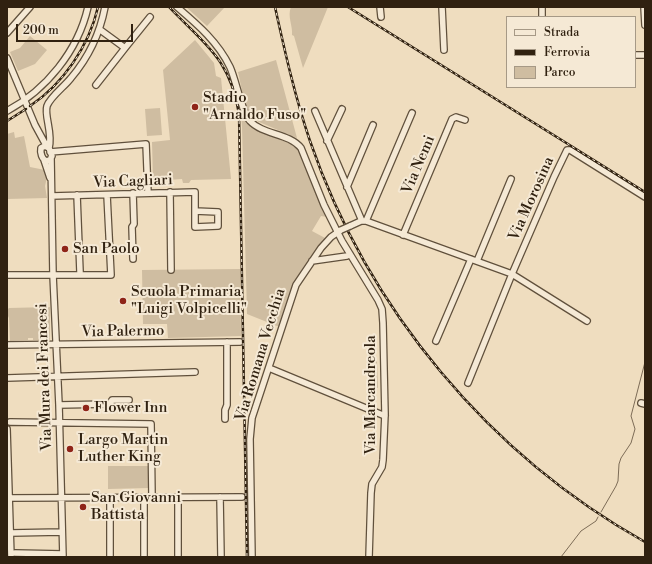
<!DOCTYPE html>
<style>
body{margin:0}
#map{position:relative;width:652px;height:564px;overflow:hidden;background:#efddbf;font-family:"Libre Bodoni",serif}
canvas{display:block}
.frame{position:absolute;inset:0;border:8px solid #302110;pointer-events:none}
.legend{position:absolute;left:506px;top:16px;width:130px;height:72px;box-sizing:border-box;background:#f5e9d5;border:1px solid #a69986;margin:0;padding:5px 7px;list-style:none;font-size:12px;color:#302110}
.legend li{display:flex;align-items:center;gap:8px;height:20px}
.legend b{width:20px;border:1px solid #a69986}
.scale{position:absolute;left:16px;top:24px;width:117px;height:18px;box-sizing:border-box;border:2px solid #302110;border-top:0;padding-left:5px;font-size:12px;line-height:14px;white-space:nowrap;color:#302110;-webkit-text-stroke:3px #f5e9d5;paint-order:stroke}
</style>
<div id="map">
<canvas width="652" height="564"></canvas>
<div class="frame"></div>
<ul class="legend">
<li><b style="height:5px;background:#f5e9d5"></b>Strada</li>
<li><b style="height:5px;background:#302110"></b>Ferrovia</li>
<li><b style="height:11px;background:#cfbda1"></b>Parco</li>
</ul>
<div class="scale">200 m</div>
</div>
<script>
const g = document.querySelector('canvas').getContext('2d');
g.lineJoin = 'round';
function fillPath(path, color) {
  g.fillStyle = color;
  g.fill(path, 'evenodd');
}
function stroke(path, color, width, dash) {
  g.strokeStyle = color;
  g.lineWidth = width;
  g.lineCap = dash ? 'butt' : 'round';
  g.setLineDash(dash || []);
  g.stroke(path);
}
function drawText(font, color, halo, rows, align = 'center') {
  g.font = font + ' "Libre Bodoni",serif';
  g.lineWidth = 4;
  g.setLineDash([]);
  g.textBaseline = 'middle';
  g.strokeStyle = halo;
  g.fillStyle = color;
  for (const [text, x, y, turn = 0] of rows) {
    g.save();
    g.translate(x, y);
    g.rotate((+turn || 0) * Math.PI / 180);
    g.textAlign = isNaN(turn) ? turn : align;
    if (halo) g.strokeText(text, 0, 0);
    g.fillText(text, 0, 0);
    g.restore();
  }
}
fillPath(new Path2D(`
 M 186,7 L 225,7 L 207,26 Z
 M 291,7 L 328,7 L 303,68 L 294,36 L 292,35 C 293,26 287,16 291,7 Z
 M 30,36 L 47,50 L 35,64 L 18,71 L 10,52 L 20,48 Z
 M 195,40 L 214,63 L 216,76 L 221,78 L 231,179 L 191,180 L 189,183 L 183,183 L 182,179 L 153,181 L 152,142 L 170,140 L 163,70 Z
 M 276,60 L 297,138 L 259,122 C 244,112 242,88 238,72 Z
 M 160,108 L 162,135 L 147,136 L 145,109 Z
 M 241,114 L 252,127 L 293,145 L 298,149 L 327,217 L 321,216 L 312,231 L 325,238 L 323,246 L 296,285 L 282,328 L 247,314 L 242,127 Z
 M 14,132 L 15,138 L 24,136 L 30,167 L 45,170 L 47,177 L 45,186 L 47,198 L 7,199 L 7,134 Z
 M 240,269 L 241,336 L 168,338 L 167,324 L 143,324 L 142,270 Z
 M 50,307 L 50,340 L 33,340 L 33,338 L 28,338 L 28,340 L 10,341 L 9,318 L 7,314 L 7,310 L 9,308 Z
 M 377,361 L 378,388 L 372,386 L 374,382 L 373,380 L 367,377 L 372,362 Z
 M 108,466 L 148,466 L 149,488 L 108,489 Z`), '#cfbda1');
stroke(new Path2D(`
 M 601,512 L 616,486 L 618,481 L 619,464 L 621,458 L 631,443 L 635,429 L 631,416 L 645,362
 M 561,557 L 581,531 L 596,521 L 598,517`), '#7c6b56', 1);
const minor = new Path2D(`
 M 177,7 C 198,25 218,42 230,67 C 236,80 242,113 250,121 C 263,135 289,133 301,148 L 324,205 L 342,241 L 378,300 L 382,309 L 383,323 L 385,414 L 383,460 L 382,467 L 372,484 L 371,493 L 369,557
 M 380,7 L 381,17
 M 442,7 L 444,50
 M 542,7 L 542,17
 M 644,7 L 645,25
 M 99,29 L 125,48 L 150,17
 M 7,33 L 30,7
 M 635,55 L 645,55
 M 7,58 L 35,125 L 47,147
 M 96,85 L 125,48
 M 7,111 C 46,90 78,51 88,7
 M 315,111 L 362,221
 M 327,141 L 342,109
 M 45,146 L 49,148 L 52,156 L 50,160 L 46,161 C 42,159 40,153 41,148 Z
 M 49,148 C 53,133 44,116 47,106 C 50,97 65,86 71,78 C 88,58 100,33 105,7
 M 50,152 L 146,144 L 148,193
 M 51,158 L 53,275 L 59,405 L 63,557
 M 44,160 L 50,178
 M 347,187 L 373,125
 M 170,192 L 171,270
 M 77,195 L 80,272
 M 52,196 L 195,192 L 195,227 L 218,226 L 218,212 L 195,211
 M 366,221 L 412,113
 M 350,226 L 361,221 L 366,221 L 512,274 L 554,177 L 567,150 L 570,150 L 645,197
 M 403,235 L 452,119 L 456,117 L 465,120
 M 133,259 L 132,227 L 134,224 L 133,193
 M 312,261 L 347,256 L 350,254
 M 477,261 L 511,179
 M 7,275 L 111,275 L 107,195
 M 436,341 L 471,259
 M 7,345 L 240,342
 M 269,368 L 385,416
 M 7,378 L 195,372
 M 468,383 L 512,274 L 587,321
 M 641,403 L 645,404
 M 59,405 L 110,404 L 112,400 L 129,400
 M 225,419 L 225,410 L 227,405 L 227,342
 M 10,422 L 151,424 L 152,497
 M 7,429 L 11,557
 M 178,497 L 178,557
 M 220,497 L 221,557
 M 7,498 L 242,497
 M 110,498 L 110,557
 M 7,532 L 11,533 L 61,532
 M 15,553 L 63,554
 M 144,557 L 144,497
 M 252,557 L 250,439 L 252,418 L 296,285 L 321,248 L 331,237 L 341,230`);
stroke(minor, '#60503c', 8);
stroke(minor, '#f5e9d5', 5.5);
const rail = new Path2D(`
 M 169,7 C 205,45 230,58 239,114 L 247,557
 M 275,7 C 285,52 295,97 310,141 C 368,310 490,455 645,542
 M 348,7 L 645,192
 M 30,106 C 63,84 89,46 98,7
 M 7,121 L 26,109`);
stroke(rail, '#302110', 2.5);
stroke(rail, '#f5e9d5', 1, [3]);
const minorBridge = new Path2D(`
 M 341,230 L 350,226`);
stroke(minorBridge, '#60503c', 8, []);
stroke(minorBridge, '#f5e9d5', 5.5);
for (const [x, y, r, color] of [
 [195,107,4,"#8f2418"],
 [65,249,4,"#8f2418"],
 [123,301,4,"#8f2418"],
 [86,408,4,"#8f2418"],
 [70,449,4,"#8f2418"],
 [83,507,4,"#8f2418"]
]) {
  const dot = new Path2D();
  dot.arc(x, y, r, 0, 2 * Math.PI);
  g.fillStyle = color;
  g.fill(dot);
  stroke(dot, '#f5e9d5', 1.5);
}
drawText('15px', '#302110', '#f5e9d5', [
 ["Stadio",203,98],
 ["\"Arnaldo Fuso\"",203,115],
 ["San Paolo",73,249],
 ["Scuola Primaria",131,292],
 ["\"Luigi Volpicelli\"",131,309],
 ["Flower Inn",94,408],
 ["Largo Martin",78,440],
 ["Luther King",78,457],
 ["San Giovanni",91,498],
 ["Battista",91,515]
], 'left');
drawText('15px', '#302110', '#f5e9d5', [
 ["Via Nemi",419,165,-67],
 ["Via Cagliari",133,182,-2],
 ["Via Morosina",532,199,-66],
 ["Via Palermo",123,332,-1],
 ["Via Romana Vecchia",261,355,-73],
 ["Via Mura dei Francesi",45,377,-92],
 ["Via Marcandreola",371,395,-90]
]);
</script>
